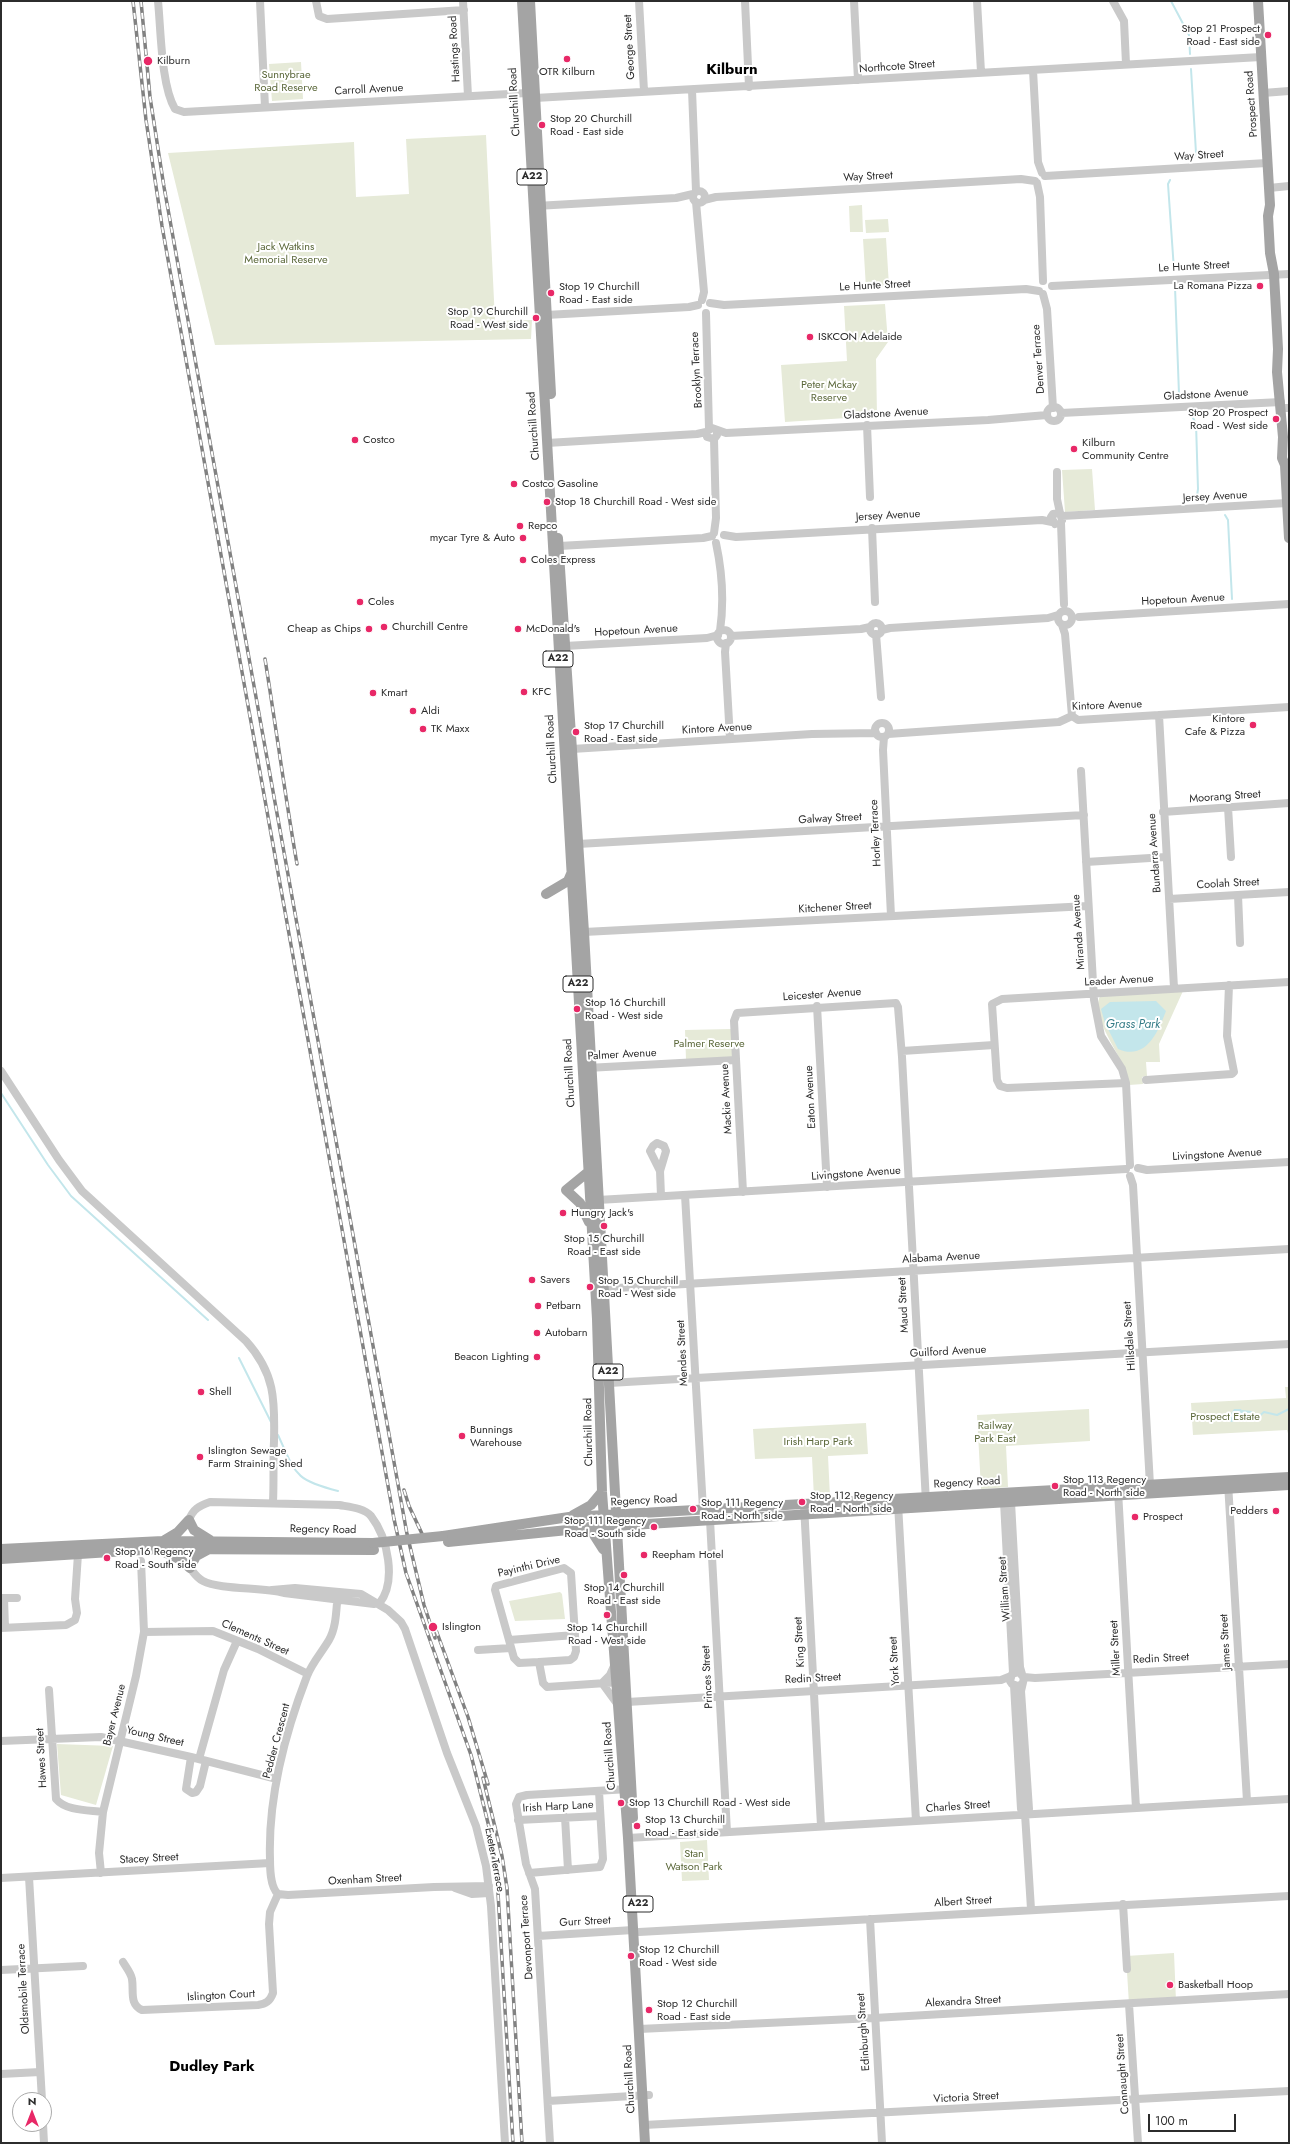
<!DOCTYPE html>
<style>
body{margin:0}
#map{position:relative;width:1290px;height:2144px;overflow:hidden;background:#fff;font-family:Jost,sans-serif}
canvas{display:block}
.frame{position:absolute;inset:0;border:2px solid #2c2c2c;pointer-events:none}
.north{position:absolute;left:12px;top:2092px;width:40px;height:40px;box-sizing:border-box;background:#fff;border:1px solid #ababab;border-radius:50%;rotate:0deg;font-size:11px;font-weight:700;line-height:16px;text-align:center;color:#2c2c2c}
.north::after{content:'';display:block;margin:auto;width:14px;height:18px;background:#e82867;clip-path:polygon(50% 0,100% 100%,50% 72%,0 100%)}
.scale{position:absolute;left:1148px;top:2114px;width:88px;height:18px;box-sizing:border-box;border:2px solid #2c2c2c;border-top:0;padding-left:5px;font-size:12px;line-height:14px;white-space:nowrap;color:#2c2c2c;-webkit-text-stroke:3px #fff;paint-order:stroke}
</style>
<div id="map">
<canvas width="1290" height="2144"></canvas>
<div class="frame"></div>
<div class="north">N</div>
<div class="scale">100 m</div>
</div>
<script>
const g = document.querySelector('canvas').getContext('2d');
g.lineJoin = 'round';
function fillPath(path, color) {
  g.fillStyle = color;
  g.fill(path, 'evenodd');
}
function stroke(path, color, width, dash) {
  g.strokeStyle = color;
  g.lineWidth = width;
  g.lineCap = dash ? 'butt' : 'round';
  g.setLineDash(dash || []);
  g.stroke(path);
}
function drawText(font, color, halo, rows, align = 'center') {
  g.font = font + ' Jost,sans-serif';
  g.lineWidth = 4;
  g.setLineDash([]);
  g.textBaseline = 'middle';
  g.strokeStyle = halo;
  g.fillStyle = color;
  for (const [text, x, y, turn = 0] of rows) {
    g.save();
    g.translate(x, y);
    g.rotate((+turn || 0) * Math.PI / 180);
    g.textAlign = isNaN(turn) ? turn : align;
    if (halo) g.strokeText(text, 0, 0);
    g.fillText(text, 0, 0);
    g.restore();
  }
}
fillPath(new Path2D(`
 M 301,62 L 303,99 L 272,101 L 269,64 Z
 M 486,135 L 495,321 L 532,320 L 531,339 L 215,345 L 168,153 L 354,142 L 356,197 L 409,194 L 406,139 Z
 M 862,205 L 863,232 L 850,232 L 849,206 Z
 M 888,219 L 889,232 L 866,233 L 865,220 Z
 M 886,238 L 889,286 L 866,288 L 863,239 Z
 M 885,304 L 888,342 L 876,359 L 877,416 L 785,422 L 781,365 L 847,361 L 844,306 Z
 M 1092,469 L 1095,510 L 1065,512 L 1062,470 Z
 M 1183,991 L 1159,1044 L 1160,1062 L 1146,1062 L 1147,1076 L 1142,1077 L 1143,1084 L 1129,1085 C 1126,1057 1092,1025 1099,998 L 1101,996 Z
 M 732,1029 L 734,1059 L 686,1060 L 685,1030 Z
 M 1285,1387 L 1289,1387 L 1289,1437 L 1287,1430 L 1193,1435 L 1191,1403 L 1286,1398 Z
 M 1089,1409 L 1090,1441 L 1006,1446 L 1008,1487 L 981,1489 L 977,1415 Z
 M 866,1423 L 868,1454 L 828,1456 L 830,1497 L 814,1498 L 812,1457 L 755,1459 L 753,1429 Z
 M 560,1592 L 562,1594 L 565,1619 L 515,1621 L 509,1601 Z
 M 57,1744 L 113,1746 L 96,1805 L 61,1795 Z
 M 707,1840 L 709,1880 L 682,1881 L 680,1842 Z
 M 1174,1953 L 1176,2001 L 1129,2004 L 1126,1956 Z`), '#e6ead8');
fillPath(new Path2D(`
 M 1156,1001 L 1166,1011 C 1158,1032 1146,1061 1118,1049 L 1105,1023 L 1101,1009 L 1110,1002 Z
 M 1234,1409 L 1241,1409 L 1243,1413 L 1239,1421 L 1231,1422 L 1228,1418 Z`), '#c3e6eb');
stroke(new Path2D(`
 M 1171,1 L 1189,35 L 1190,54
 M 1191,69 L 1196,153 L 1193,158
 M 1170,180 L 1168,184 L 1174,270
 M 1175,287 L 1179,394 L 1181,399
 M 1193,418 L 1196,423 L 1198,489 L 1197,496 L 1200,500
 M 1225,515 L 1228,520 L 1232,599
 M 1,1093 L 48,1165 L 71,1196 L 208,1320
 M 239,1358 L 271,1422
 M 1242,1411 L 1251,1412 L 1257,1418 L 1264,1412 L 1277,1415 L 1289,1409
 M 278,1435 C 296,1474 294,1480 338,1491`), '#c3e6eb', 2);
stroke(new Path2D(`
 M 158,1 C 161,31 161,85 175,109 L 184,112 L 527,93
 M 260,1 L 265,107
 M 316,1 L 319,16 L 327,19 L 464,10
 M 463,1 L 468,96
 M 639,1 L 644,91
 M 745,1 L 749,87
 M 854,1 L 858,80
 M 977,1 L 981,72
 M 1113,1 L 1124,21 L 1126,64
 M 1033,70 L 1038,162 L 1042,173
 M 692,90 L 696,191
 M 1263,93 L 1289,91
 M 535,98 L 1261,57
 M 1045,176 L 1267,163
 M 1037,183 L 1040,197 L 1043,281
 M 1269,188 L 1289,186
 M693 197a6 6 0 1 1 12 0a6 6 0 1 1-12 0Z
 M 704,200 L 716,197 L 1021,179 L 1035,181
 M 696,202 L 704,292 L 702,300
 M 536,206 L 676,198 L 693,194
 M 1052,286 L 1289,274
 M 1043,294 L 1047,309 L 1053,408
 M 710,303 L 724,305 L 1026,289 L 1039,291
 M 706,313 L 709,429
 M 546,315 L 689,307 L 698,305
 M1047 414a7 7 0 1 1 14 0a7 7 0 1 1-14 0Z
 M 1282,408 L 1289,408
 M 1061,413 L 1281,402
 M 867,425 L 870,497
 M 717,431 L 717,435 L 714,439 L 707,437 L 706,432 L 712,428 L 726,433 L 988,420 L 1047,415
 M 714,439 L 716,518 L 714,533
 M 547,443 L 697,434 L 706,432
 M 1057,472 L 1057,499 L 1060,513
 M 1062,516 L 1287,503
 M 1061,523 L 1064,604
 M 1055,524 L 1051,517 L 1053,514 L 1060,513 L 1062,520
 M 872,528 L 875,602
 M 724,535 L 736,537 L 1042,520 L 1052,522
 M 716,543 C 722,571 724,603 720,631
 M 559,546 L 703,538 L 712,536
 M1058 618a7 7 0 1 1 14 0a7 7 0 1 1-14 0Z
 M 1079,617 L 1289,604
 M870 629a6 6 0 1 1 12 0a6 6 0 1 1-12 0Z
 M 1062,625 L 1065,634 L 1072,716
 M 882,630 L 890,628 L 1048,618 L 1058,615
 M717 637a7 7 0 1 1 14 0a7 7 0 1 1-14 0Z
 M 876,634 L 881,697
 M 731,636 L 861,629 L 870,627
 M 726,643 L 725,652 L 730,739
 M 565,646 L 707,638 L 718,635
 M 1159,715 L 1174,988
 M875 730a7 7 0 1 1 14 0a7 7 0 1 1-14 0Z
 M 888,734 L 1059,722 L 1072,716 L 1078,720 L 1289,707
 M 884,737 L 883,750 L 891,916
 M 572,749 L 812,734 L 876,733
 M 1081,771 L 1094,1000 L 1101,1036 L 1122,1069 L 1126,1083 L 1130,1165
 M 1228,807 L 1231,857
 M 1163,812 L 1289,803
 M 578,844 L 1084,815
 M 1086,862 L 1166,857
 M 1238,895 L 1240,943
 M 1169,899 L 1289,892
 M 584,932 L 1088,906
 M 817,1006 L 827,1187
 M 902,1051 L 994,1045
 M 587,1068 L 736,1060
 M 1,1071 L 59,1160 L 82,1191 L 246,1341 C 275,1373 275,1400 274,1441 C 273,1461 274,1482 273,1502
 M 1146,1080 L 1232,1074 L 1234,1072 L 1227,1036 L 1229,985
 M 1126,1083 L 1007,1088 L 1000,1086 L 997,1080 L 992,1004 L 1002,999 L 1289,982
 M 1138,1168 L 1147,1170 L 1289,1162
 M 660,1171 L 650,1151 L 653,1146 L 657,1143 L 664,1146 L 666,1151 L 660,1171 L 661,1196
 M 1130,1176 L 1133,1185 L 1150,1485
 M 743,1192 L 734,1021 L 737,1013 L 896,1003 L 898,1007 L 902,1057 L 926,1502
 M 685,1195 L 703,1509
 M 598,1200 L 1126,1169
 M 599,1289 L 1289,1249
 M 609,1383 L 1289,1344
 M 1228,1483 L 1247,1801
 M 1118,1491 L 1136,1808
 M 1004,1502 L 1013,1673
 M 1011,1502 L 1020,1667 L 1022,1674
 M 898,1504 L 916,1821
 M 804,1505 L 821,1826
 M 189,1520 C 193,1509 199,1506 210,1502 L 339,1505 C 350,1507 364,1508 371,1516 C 388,1538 397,1582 379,1604
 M 710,1520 L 727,1832
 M 190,1568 C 194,1573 197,1578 203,1581 C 220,1590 263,1587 284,1593 L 374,1604
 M 272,1590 L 295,1588 L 361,1594 L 388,1610 L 401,1622 L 405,1629 L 447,1753 L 476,1826 L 486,1866 L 491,1906 L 505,2143
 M 1,1598 L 17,1598
 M 4,1598 L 5,1628
 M 1,1628 L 66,1625 L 75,1620 L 77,1613 L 75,1599 L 78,1554
 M 144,1632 L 213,1631 L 258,1649 L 308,1674
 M 509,1640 L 575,1635
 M 478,1650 L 511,1648
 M 539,1662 L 570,1660 L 574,1657 L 576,1651 L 571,1573 L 564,1568 L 496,1586 L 495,1590 L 514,1658 L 519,1663 L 539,1662 L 543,1683 L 547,1687 L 621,1682
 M 615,1664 L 610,1675 L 602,1683 L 618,1705
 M 1024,1677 L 1035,1678 L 1289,1664
 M 1022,1684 L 1018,1686 L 1012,1684 L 1010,1681 L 1012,1674 L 1019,1672 L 1024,1678 L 1021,1691 L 1029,1809 L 1025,1814
 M 1014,1685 L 1021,1809 L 1025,1814 L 1031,1909
 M 49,1690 L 56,1799 C 66,1811 88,1810 103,1812
 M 627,1702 L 1001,1680 L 1011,1676
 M 1,1741 L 101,1737 L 191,1757 L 277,1779
 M 191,1757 L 186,1789 L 192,1793 L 196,1792 L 200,1786 L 206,1761
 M 199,1759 L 224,1670 L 237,1641
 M 565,1817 L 568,1870
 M 518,1820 L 600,1816
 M 628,1838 L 1289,1799
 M 101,1873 L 99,1853 L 103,1812 L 136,1676 L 144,1632 L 141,1561
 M 529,1873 L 600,1867 L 603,1859 L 599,1791
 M 29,1877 L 42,2100
 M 1,1878 L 270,1863
 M 455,1888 L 472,1894 L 489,1893
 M 278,1894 C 270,1887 270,1868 270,1859 C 268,1798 285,1733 307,1676 C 312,1663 322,1652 329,1640 C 337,1626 336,1608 338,1592
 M 278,1894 L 288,1895 L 434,1887 L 489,1886
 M 1123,1904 L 1127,1969
 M 870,1919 L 882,2143
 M 639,1932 L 1289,1896
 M 538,1936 L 633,1930
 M 123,1962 C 126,1967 131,1973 132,1979 C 134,1991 129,2004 142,2010 L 258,2005 C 266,2004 270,2001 273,1993 L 269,1924 L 270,1912 L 278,1894
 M 1,1970 L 83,1966
 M 1129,2004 L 1138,2143
 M 639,2029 L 874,2018 L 1289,1994
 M 1,2074 L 40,2072
 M 548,2101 L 649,2095
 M 43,2124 L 44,2143
 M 644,2125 L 1289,2091
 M 550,2143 L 535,1889 L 526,1864 L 516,1804 L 519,1797 L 527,1795 L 629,1789`), '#c9c9c9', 8);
stroke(new Path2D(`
 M 522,1 L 597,1319 L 602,1492 L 628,1838 L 645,2143
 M 530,1 L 551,394
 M 1258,1 L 1270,205 L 1268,216 L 1270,253 L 1274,274 L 1278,349 L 1277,372 L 1283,437 L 1282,458 L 1285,465 L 1289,538
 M 558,538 L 584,932 L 633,1818
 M 546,894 L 568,881 L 571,874
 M 588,1172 L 566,1190 L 580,1203 L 589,1222
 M 573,1515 L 591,1505 L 602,1492
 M 589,1527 L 603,1549 L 606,1551
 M 443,1536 L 569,1517 L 1289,1477
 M 163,1541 L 178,1532 L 189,1520 L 194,1530 L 210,1540
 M 448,1542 L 598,1527 L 1289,1485
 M 1,1549 L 163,1541 L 373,1543
 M 160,1550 L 181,1560 L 190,1568 L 196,1556 L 209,1549
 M 1,1559 L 158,1549 L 374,1550`), '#a4a4a4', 10);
const rail = new Path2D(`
 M 133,1 L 146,120 L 162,226 L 394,1519 L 406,1573 L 471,1755 L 490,1831 L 498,1893 L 513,2143
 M 141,1 L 150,97 L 164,187 L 407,1534 L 424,1605 L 435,1638
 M 265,659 C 276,727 285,796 297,864
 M 404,1490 L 409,1506 L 424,1538
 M 436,1630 L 468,1717 L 488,1784
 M 483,1778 L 502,1856 L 507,1888 L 522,2143`);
stroke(rail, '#818181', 3.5);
stroke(rail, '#fff', 2, [6]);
stroke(new Path2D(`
 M 373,1543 L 443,1536`), '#a4a4a4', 10);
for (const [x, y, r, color] of [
 [1268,35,4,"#e82867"],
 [567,59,4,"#e82867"],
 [148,61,5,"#e82867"],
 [542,125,4,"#e82867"],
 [1260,286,4,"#e82867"],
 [551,293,4,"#e82867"],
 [536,318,4,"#e82867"],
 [810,337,4,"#e82867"],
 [1276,419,4,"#e82867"],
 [355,440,4,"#e82867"],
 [1074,449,4,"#e82867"],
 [514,484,4,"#e82867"],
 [547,502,4,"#e82867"],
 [520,526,4,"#e82867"],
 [523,538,4,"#e82867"],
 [523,560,4,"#e82867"],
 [360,602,4,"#e82867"],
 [384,627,4,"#e82867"],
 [369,629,4,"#e82867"],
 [518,629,4,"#e82867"],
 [524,692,4,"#e82867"],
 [373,693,4,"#e82867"],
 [413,711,4,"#e82867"],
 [1253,725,4,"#e82867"],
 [423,729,4,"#e82867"],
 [576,732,4,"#e82867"],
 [577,1009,4,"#e82867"],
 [563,1213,4,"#e82867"],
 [604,1226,4,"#e82867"],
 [532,1280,4,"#e82867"],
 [590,1287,4,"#e82867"],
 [538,1306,4,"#e82867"],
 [537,1333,4,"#e82867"],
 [537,1357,4,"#e82867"],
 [201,1392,4,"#e82867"],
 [462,1436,4,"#e82867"],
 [200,1457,4,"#e82867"],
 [1055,1486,4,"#e82867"],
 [802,1502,4,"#e82867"],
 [693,1509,4,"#e82867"],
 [1276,1511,4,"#e82867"],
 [1135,1517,4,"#e82867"],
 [654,1527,4,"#e82867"],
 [644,1555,4,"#e82867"],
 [107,1558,4,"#e82867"],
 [624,1575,4,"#e82867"],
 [607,1615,4,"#e82867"],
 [433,1627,5,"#e82867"],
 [621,1803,4,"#e82867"],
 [637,1826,4,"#e82867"],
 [631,1956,4,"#e82867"],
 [1170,1985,4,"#e82867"],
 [649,2010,4,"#e82867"]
]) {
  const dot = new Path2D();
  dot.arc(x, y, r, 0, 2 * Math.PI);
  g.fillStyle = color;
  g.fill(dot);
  stroke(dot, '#fff', 1.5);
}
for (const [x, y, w] of [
 [532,177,30],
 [558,659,30],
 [578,984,30],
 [608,1372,30],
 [638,1904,30]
]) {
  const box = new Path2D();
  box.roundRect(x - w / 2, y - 8, w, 16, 3);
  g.fillStyle = '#fff';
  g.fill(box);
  stroke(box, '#2c2c2c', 1);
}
drawText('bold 10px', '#2c2c2c', null, [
 ["A22",532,177],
 ["A22",558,659],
 ["A22",578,984],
 ["A22",608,1372],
 ["A22",638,1904]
]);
drawText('11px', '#2c2c2c', '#fff', [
 ["Stop 21 Prospect",1260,29,"right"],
 ["Road - East side",1260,42,"right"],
 ["Kilburn",157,61],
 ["OTR Kilburn",567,72,"center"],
 ["Stop 20 Churchill",550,119],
 ["Road - East side",550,132],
 ["La Romana Pizza",1252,286,"right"],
 ["Stop 19 Churchill",559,287],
 ["Road - East side",559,300],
 ["Stop 19 Churchill",528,312,"right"],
 ["Road - West side",528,325,"right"],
 ["ISKCON Adelaide",818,337],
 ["Stop 20 Prospect",1268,413,"right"],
 ["Road - West side",1268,426,"right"],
 ["Costco",363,440],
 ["Kilburn",1082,443],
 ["Community Centre",1082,456],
 ["Costco Gasoline",522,484],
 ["Stop 18 Churchill Road - West side",555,502],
 ["Repco",528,526],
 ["mycar Tyre & Auto",515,538,"right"],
 ["Coles Express",531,560],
 ["Coles",368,602],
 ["Churchill Centre",392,627],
 ["Cheap as Chips",361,629,"right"],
 ["McDonald's",526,629],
 ["KFC",532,692],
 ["Kmart",381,693],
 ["Aldi",421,711],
 ["Kintore",1245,719,"right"],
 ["Cafe & Pizza",1245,732,"right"],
 ["Stop 17 Churchill",584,726],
 ["Road - East side",584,739],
 ["TK Maxx",431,729],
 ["Stop 16 Churchill",585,1003],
 ["Road - West side",585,1016],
 ["Hungry Jack's",571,1213],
 ["Stop 15 Churchill",604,1239,"center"],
 ["Road - East side",604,1252,"center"],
 ["Savers",540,1280],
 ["Stop 15 Churchill",598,1281],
 ["Road - West side",598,1294],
 ["Petbarn",546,1306],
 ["Autobarn",545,1333],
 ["Beacon Lighting",529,1357,"right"],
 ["Shell",209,1392],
 ["Bunnings",470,1430],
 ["Warehouse",470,1443],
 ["Islington Sewage",208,1451],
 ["Farm Straining Shed",208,1464],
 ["Stop 113 Regency",1063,1480],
 ["Road - North side",1063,1493],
 ["Stop 112 Regency",810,1496],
 ["Road - North side",810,1509],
 ["Stop 111 Regency",701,1503],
 ["Road - North side",701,1516],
 ["Pedders",1268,1511,"right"],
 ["Prospect",1143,1517],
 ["Stop 111 Regency",646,1521,"right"],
 ["Road - South side",646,1534,"right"],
 ["Stop 16 Regency",115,1552],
 ["Road - South side",115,1565],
 ["Reepham Hotel",652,1555],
 ["Stop 14 Churchill",624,1588,"center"],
 ["Road - East side",624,1601,"center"],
 ["Islington",442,1627],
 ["Stop 14 Churchill",607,1628,"center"],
 ["Road - West side",607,1641,"center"],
 ["Stop 13 Churchill Road - West side",629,1803],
 ["Stop 13 Churchill",645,1820],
 ["Road - East side",645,1833],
 ["Stop 12 Churchill",639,1950],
 ["Road - West side",639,1963],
 ["Basketball Hoop",1178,1985],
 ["Stop 12 Churchill",657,2004],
 ["Road - East side",657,2017]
], 'left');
drawText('11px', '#2c2c2c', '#fff', [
 ["George Street",630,47,-93],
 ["Hastings Road",455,49,-93],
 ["Northcote Street",897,67,-4],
 ["Carroll Avenue",369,90,-3],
 ["Churchill Road",515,102,-93],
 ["Prospect Road",1252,104,-94],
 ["Way Street",1199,156,-4],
 ["Way Street",868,177,-3],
 ["Le Hunte Street",1194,267,-3],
 ["Le Hunte Street",875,286,-3],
 ["Denver Terrace",1039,359,-94],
 ["Brooklyn Terrace",697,370,-93],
 ["Gladstone Avenue",1206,395,-3],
 ["Gladstone Avenue",886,414,-3],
 ["Churchill Road",534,426,-94],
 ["Jersey Avenue",1215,497,-3],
 ["Jersey Avenue",888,516,-3],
 ["Hopetoun Avenue",1183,600,-3],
 ["Hopetoun Avenue",636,631,-3],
 ["Kintore Avenue",1107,706,-2],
 ["Kintore Avenue",717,729,-3],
 ["Churchill Road",552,749,-93],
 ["Moorang Street",1225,797,-4],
 ["Galway Street",830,819,-3],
 ["Horley Terrace",876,833,-93],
 ["Bundarra Avenue",1155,853,-94],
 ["Coolah Street",1228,884,-3],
 ["Kitchener Street",835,908,-3],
 ["Miranda Avenue",1079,932,-94],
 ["Leader Avenue",1119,981,-3],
 ["Leicester Avenue",822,995,-4],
 ["Palmer Avenue",622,1055,-3],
 ["Churchill Road",570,1073,-93],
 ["Eaton Avenue",811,1097,-93],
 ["Mackie Avenue",727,1099,-93],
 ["Livingstone Avenue",1217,1155,-3],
 ["Livingstone Avenue",856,1174,-4],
 ["Alabama Avenue",941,1258,-3],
 ["Maud Street",904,1305,-93],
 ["Hillsdale Street",1130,1336,-94],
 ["Guilford Avenue",948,1352,-3],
 ["Mendes Street",683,1353,-93],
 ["Churchill Road",589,1432,-91],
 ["Regency Road",967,1483,-3],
 ["Regency Road",644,1501,-3],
 ["Regency Road",323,1530,1],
 ["Payinthi Drive",529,1567,-13],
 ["William Street",1005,1589,-94],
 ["Clements Street",255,1638,24],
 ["King Street",800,1642,-93],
 ["James Street",1226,1642,-93],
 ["Miller Street",1116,1648,-93],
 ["Redin Street",1161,1659,-3],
 ["York Street",895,1661,-93],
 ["Princes Street",708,1677,-93],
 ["Redin Street",813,1679,-3],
 ["Bayer Avenue",115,1715,-76],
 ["Young Street",155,1737,13],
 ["Pedder Crescent",277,1741,-75],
 ["Churchill Road",610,1756,-94],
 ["Hawes Street",42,1758,-93],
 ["Irish Harp Lane",558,1807,-3],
 ["Charles Street",958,1807,-4],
 ["Stacey Street",149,1859,-3],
 ["Exeter Terrace",494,1860,79],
 ["Oxenham Street",365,1880,-3],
 ["Albert Street",963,1902,-3],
 ["Gurr Street",585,1922,-3],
 ["Devonport Terrace",527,1937,-94],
 ["Oldsmobile Terrace",24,1989,-93],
 ["Islington Court",221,1996,-3],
 ["Alexandra Street",963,2002,-3],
 ["Edinburgh Street",864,2032,-94],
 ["Connaught Street",1123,2074,-94],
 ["Churchill Road",630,2079,-93],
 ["Victoria Street",966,2098,-3]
]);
drawText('11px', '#5a6739', '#fff', [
 ["Sunnybrae",286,75],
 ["Road Reserve",286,88],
 ["Jack Watkins",286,247],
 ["Memorial Reserve",286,260],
 ["Peter Mckay",829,385],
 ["Reserve",829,398],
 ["Palmer Reserve",709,1044],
 ["Prospect Estate",1225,1417],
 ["Railway",995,1426],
 ["Park East",995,1439],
 ["Irish Harp Park",818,1442],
 ["Stan",694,1854],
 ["Watson Park",694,1867]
]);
drawText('italic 12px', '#377d88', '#fff', [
 ["Grass Park",1133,1025]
]);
drawText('bold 15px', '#000', '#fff', [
 ["Kilburn",732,70],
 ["Dudley Park",212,2067]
]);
</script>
